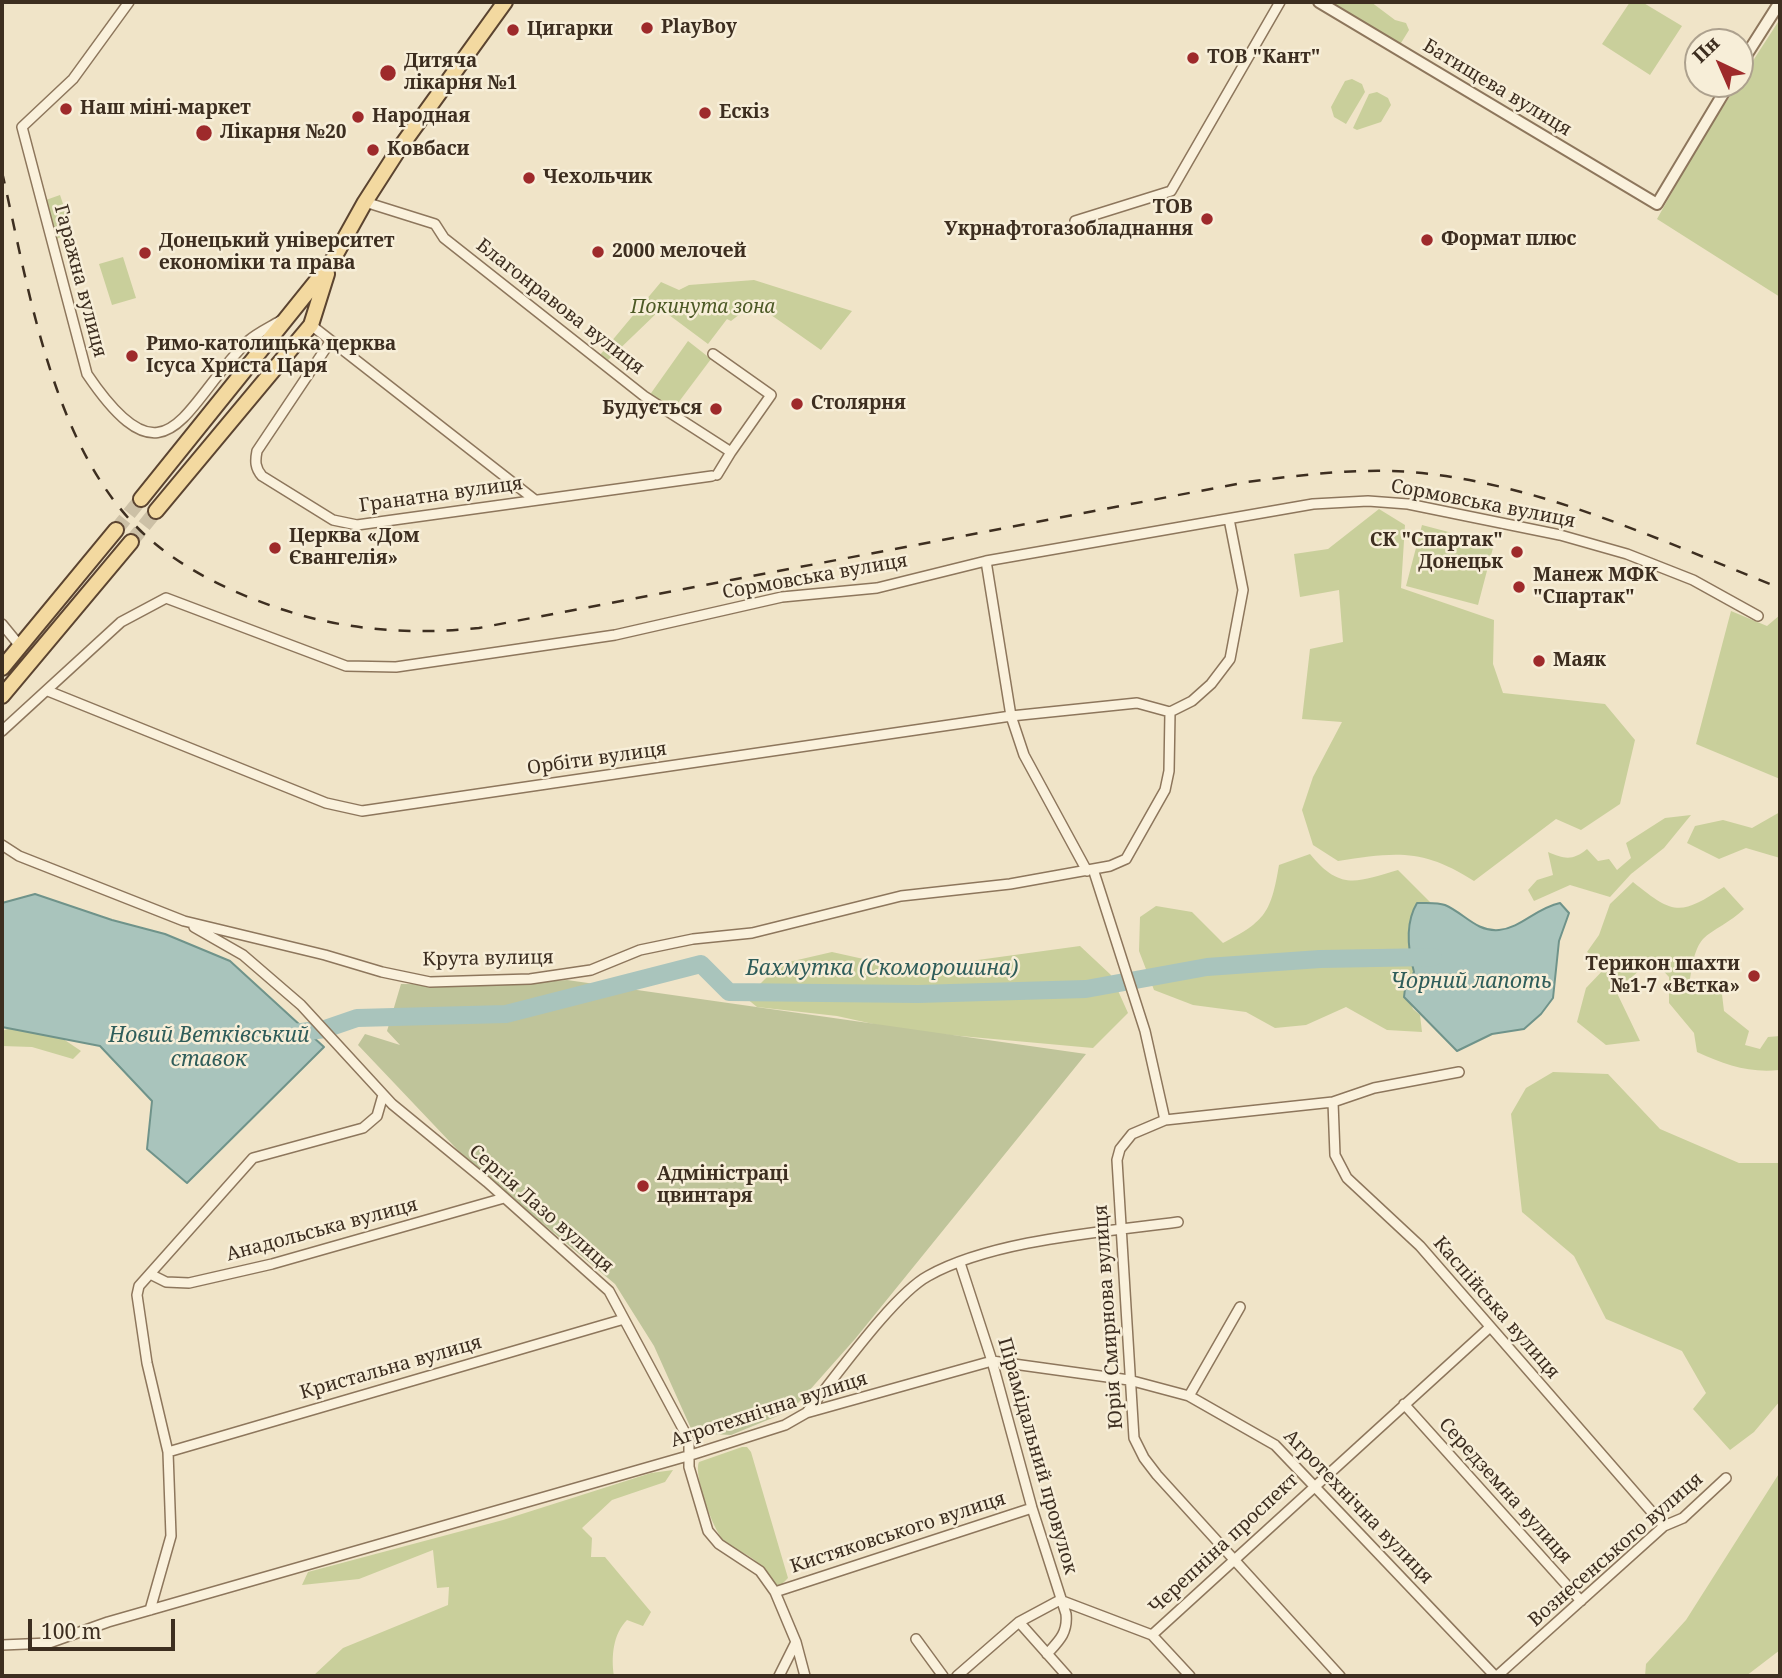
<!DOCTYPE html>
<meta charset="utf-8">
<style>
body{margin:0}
#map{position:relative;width:1782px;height:1678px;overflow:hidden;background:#f0e4c8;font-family:"Noto Serif",serif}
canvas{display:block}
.frame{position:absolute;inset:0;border:4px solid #3d2e20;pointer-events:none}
.north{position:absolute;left:1684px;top:28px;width:70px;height:70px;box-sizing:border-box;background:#f7eed8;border:2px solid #ada18e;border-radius:50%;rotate:316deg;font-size:19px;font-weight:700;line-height:28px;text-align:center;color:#3d2e20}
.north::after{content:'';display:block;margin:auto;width:24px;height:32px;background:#9e2a2b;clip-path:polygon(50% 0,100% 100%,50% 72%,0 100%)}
.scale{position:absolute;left:28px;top:1619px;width:147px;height:32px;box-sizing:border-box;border:4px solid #3d2e20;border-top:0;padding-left:9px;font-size:21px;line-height:24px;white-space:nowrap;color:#3d2e20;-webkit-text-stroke:5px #f7eed8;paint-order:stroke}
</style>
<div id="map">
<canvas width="1782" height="1678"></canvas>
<div class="frame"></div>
<div class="north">Пн</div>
<div class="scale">100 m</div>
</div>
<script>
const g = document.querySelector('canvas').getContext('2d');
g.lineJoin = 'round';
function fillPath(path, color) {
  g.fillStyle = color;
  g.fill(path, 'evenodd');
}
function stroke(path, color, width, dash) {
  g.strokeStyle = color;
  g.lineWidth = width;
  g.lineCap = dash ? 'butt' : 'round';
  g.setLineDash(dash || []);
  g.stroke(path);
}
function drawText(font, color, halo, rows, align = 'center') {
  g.font = font + ' "Noto Serif",serif';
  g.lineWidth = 5;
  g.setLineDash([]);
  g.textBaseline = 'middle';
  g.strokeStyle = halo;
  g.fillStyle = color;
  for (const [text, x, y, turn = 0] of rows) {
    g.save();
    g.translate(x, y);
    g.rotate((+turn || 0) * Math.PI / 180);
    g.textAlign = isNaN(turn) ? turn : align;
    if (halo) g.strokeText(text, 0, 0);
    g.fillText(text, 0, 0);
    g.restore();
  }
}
fillPath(new Path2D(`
 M 1325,2 L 1371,2 L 1395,20 L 1406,23 L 1409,30 L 1401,43 L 1397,44 Z
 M 1630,2 L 1642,2 L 1682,26 L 1650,75 L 1602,44 Z
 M 1780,19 L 1780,297 L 1657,219 L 1699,144 Z
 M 1352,79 L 1362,84 L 1365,92 L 1346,124 L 1334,117 L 1331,107 L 1345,81 Z
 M 1377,92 L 1388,98 L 1391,105 L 1381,122 L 1357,130 L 1353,128 L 1369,94 Z
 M 60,195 L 73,233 L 56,239 L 43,201 Z
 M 123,257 L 136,298 L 112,305 L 99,264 Z
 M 754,280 L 852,311 L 821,350 L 754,303 L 731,321 L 727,319 L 708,344 L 661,309 L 607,361 L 600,355 L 661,282 L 679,290 L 689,285 Z
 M 688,341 L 711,359 L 672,411 L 649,396 Z
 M 1379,509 L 1405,525 L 1401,588 L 1494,620 L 1493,664 L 1503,693 L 1605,704 L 1635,740 L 1620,804 L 1581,830 L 1556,819 L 1474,881 C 1423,848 1395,852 1338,861 L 1313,845 L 1302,810 L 1313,777 L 1342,722 L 1302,719 L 1310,649 L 1343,642 L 1339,590 L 1300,597 L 1294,554 L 1328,549 Z
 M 1422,525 L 1494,544 L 1478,605 L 1406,586 Z
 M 1731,611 L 1767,626 L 1780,615 L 1780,779 L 1696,744 Z
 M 1780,812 L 1780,858 L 1746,848 L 1719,859 L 1687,843 L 1695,826 L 1723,820 L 1752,828 Z
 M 1691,815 L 1664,848 L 1631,874 L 1610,897 L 1570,885 L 1534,901 L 1528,890 L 1537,880 L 1553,875 L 1548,852 C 1564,859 1573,861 1587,849 L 1598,861 L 1609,859 L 1617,870 L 1631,858 L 1626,843 L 1665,818 Z
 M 1310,854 C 1340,891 1357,882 1398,870 L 1432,904 L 1417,903 C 1405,923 1408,951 1414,972 L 1405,989 L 1413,1009 L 1420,1015 L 1422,1032 L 1387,1030 L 1346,1007 L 1306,1025 L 1275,1028 L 1246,1012 L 1193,1005 L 1154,990 L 1139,951 L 1140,917 L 1156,906 L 1192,912 L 1223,943 C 1266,921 1271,912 1279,865 Z
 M 1633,882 C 1674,915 1680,916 1724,887 L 1744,909 C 1731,922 1713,929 1703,939 C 1693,950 1691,973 1689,987 L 1721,986 L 1724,1011 L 1749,1031 L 1745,1045 L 1760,1049 L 1768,1037 L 1780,1036 L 1779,1070 C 1749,1073 1725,1065 1697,1052 L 1694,1033 L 1669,1003 L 1669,977 L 1655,962 L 1641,969 L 1616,991 L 1640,1041 L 1606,1045 L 1577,1022 L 1586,988 L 1607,966 L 1587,952 L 1599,935 L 1610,904 Z
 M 1080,946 L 1111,975 L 1128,1013 L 1093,1048 L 905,1031 L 837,1016 L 757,1007 L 746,998 L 780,964 L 832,952 L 886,964 L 963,962 Z
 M 21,1024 L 47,1028 L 81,1051 L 73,1059 L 32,1047 L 2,1046 L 2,1031 Z
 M 1553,1072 L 1608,1074 L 1660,1129 L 1739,1163 L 1780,1163 L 1780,1401 L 1754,1432 L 1730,1450 L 1693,1409 L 1706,1393 L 1682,1351 L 1606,1319 L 1574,1256 L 1522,1212 L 1511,1114 L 1526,1088 Z
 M 742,1447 L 747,1447 L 751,1452 L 788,1578 L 779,1587 C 769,1583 766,1571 758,1563 C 748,1554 736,1550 726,1543 C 714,1534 693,1474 699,1462 Z
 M 673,1470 L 665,1482 L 612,1500 L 582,1528 L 592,1538 L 591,1557 L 605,1557 L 651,1612 L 643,1626 L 627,1620 C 613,1634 611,1657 614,1676 L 313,1676 L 343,1648 L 448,1605 L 449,1587 L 437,1588 L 433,1550 L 359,1579 L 302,1585 L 308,1572 L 503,1520 L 651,1473 Z
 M 1780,1472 L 1780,1650 L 1746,1676 L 1645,1676 L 1646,1664 L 1686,1620 Z`), '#c9cf9b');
fillPath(new Path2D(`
 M 567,980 L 1086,1054 L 855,1339 L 792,1410 L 731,1435 L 693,1433 L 654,1346 L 615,1284 L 470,1163 L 358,1045 L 365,1034 L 400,1045 L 387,1031 L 401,984 L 504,985 Z`), '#bfc49a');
const water = new Path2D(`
 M 35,894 L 112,920 L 165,934 L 230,961 L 324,1047 L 187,1183 L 147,1149 L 152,1101 L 100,1046 L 2,1027 L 2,903 Z
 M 1417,903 C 1426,903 1437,902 1445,905 C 1464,913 1476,932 1499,930 C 1521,928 1536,908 1560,903 L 1569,913 L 1559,941 L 1553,998 L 1541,1014 L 1524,1029 L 1492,1034 L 1457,1051 L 1404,997 L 1405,989 L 1414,972 C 1408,950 1405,923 1417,903 Z`);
fillPath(water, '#a9c4bc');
stroke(water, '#6f938a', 2);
stroke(new Path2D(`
 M 286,1034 L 325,1029 L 357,1018 L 506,1014 L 701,964 L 729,992 L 918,994 L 1086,989 L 1207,967 L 1320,959 L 1433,957`), '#a9c4bc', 18);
stroke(new Path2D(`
 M 116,530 L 141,499
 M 131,542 L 156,511`), '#ccc0a6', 14, [14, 7]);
const minor = new Path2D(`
 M 129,2 L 73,79 L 22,127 L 87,374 C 168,494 184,403 248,341 C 257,333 270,327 280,321
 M 365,202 L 435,224 L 444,238 L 644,396 L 731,452 L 717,475
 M 1075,221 L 1171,191 L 1280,2
 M 311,325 L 535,500
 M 330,342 L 257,451 C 255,461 255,468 262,476 L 333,520 L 357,525 L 712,476
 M 713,354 L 771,395 L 731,452
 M 986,561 L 1011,716 L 1024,755 L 1087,871
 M 2,624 L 20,646
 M 48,691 L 326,803 L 362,811 L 1011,716 L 1137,703 L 1170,712
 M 2,731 L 121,622 L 166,598 L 346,666 L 396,667 L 615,635 L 782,597 L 877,588 L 986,561 L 1313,504 L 1368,501 L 1408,504 L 1560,535 L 1627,554 L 1693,580 L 1758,616
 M 2,845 L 19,856 L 184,921 L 325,955 L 382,972 L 430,982 L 530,979 L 591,970 L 640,950 L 693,939 L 752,933 L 901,896 L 1010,884 L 1110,866 L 1126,859 L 1165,790 L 1169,771 L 1170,712 L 1192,701 L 1211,684 L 1230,659 L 1243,590 L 1229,519
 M 1094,872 L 1145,1031 L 1165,1120
 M 194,927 L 243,955 L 301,1005 L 392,1104 L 487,1182 L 609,1291 L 689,1440 L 689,1467 L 708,1531 L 719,1544 L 760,1571 L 775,1592 L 796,1642 L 805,1676
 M 1333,1102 L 1335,1155 L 1347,1178 L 1420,1246 L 1664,1526
 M 960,1263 L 992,1361 L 1032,1508 L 1066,1614 C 1068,1633 1059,1641 1047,1654
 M 150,1274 L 166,1282 L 189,1283 L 272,1264 L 504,1198
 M 1189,1396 L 1240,1307
 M 1404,1404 L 1581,1601
 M 807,1412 C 835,1378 893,1295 928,1276 C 992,1240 1103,1232 1178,1222
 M 168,1452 L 624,1319
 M 775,1592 L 1032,1508
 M 150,1610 L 171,1536 L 168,1452 L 147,1363 L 137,1295 L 139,1286 L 253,1158 L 363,1128 L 377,1116 L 383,1095
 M 1019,1622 L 1067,1676
 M 1152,1635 L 1190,1676
 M 916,1639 L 943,1676
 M 2,1645 L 49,1643 L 108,1622 L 691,1455 L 785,1425 L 806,1413 L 992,1361 L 1129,1380 L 1189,1396 L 1275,1445 L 1495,1676
 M 779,1676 L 796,1642
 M 957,1676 L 1019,1622 L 1060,1600 L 1152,1635 L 1489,1328
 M 1340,1676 L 1157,1475 L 1144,1458 L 1134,1438 L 1117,1160 L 1120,1149 L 1132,1134 L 1165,1120 L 1333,1102 L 1374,1088 L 1459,1072
 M 1497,1676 L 1664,1526 L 1683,1518 L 1726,1478`);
const tertiary = new Path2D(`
 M 1319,2 L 1657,204 L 1729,84
 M 1740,65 L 1780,2`);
const primary = new Path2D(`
 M 141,499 L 331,263 L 365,202 L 399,149 L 505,2
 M 156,511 L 311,325 L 327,274
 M 2,668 L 116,530
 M 2,696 L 131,542`);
stroke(minor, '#8d765c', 12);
stroke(tertiary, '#8d765c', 14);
stroke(primary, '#5b4430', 18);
stroke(minor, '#faf1dc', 9);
stroke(tertiary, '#faf1dc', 10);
stroke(primary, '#f3d9a0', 14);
stroke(new Path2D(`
 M 2,172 C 28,285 50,433 131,521 C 164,557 211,583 256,600 C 329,629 401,636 479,628 L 1247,482 C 1301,475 1356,468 1411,472 C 1540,483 1661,541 1780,588`), '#3d2e20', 2.5, [12, 12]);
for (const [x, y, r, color] of [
 [647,28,7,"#9e2a2b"],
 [513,30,7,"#9e2a2b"],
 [1193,58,7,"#9e2a2b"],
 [388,73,9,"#9e2a2b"],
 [66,109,7,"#9e2a2b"],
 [705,113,7,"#9e2a2b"],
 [358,117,7,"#9e2a2b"],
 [204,133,9,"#9e2a2b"],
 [373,150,7,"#9e2a2b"],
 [529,178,7,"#9e2a2b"],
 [1207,219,7,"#9e2a2b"],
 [1427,240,7,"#9e2a2b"],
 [598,252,7,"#9e2a2b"],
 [145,253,7,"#9e2a2b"],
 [132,356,7,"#9e2a2b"],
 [797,404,7,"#9e2a2b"],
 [716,409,7,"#9e2a2b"],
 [275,548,7,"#9e2a2b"],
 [1517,552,7,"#9e2a2b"],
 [1519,587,7,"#9e2a2b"],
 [1539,661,7,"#9e2a2b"],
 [1754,976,7,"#9e2a2b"],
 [643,1186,7,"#9e2a2b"]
]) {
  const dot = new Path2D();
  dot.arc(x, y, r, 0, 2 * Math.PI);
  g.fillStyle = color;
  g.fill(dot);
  stroke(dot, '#f7eed8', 2.5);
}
drawText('bold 19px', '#3d2e20', '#f7eed8', [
 ["PlayBoy",661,28],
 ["Цигарки",527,30],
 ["ТОВ \"Кант\"",1207,58],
 ["Дитяча",404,62],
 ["лікарня №1",404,84],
 ["Наш міні-маркет",80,109],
 ["Ескіз",719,113],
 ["Народная",372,117],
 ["Лікарня №20",220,133],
 ["Ковбаси",387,150],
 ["Чехольчик",543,178],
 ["ТОВ",1193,208,"right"],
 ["Укрнафтогазобладнання",1193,230,"right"],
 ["Формат плюс",1441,240],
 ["Донецький університет",159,242],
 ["економіки та права",159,264],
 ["2000 мелочей",612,252],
 ["Римо-католицька церква",146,345],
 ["Ісуса Христа Царя",146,367],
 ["Столярня",811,404],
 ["Будується",702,409,"right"],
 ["Церква «Дом",289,537],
 ["Євангелія»",289,559],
 ["СК \"Спартак\"",1503,541,"right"],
 ["Донецьк",1503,563,"right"],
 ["Манеж МФК",1533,576],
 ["\"Спартак\"",1533,598],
 ["Маяк",1553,661],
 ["Терикон шахти",1740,965,"right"],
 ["№1-7 «Вєтка»",1740,987,"right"],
 ["Адміністраці",657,1175],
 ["цвинтаря",657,1197]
], 'left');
drawText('19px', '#3d2e20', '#f7eed8', [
 ["Батищева вулиця",1497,88,31],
 ["Гаражна вулиця",80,281,75],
 ["Благонравова вулиця",560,307,38],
 ["Гранатна вулиця",441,495,-8],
 ["Сормовська вулиця",1483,504,11],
 ["Сормовська вулиця",815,577,-10],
 ["Орбіти вулиця",597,759,-8],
 ["Крута вулиця",488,959,-1],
 ["Сергія Лазо вулиця",541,1209,41],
 ["Анадольська вулиця",322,1230,-15],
 ["Каспійська вулиця",1496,1308,49],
 ["Юрія Смирнова вулиця",1109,1317,-94],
 ["Кристальна вулиця",391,1368,-16],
 ["Агротехнічна вулиця",769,1410,-18],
 ["Пірамідальний провулок",1037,1456,74],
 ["Середземна вулиця",1505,1491,48],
 ["Агротехнічна вулиця",1358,1507,46],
 ["Кистяковського вулиця",898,1533,-18],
 ["Черепніна проспект",1224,1544,-43],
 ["Вознесенського вулиця",1616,1550,-41]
]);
drawText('italic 19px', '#4d5a26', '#f7eed8', [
 ["Покинута зона",703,308]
]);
drawText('italic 21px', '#2f5d5a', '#f7eed8', [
 ["Бахмутка (Скоморошина)",882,969],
 ["Чорний лапоть",1471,982],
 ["Новий Ветківський",209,1036],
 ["ставок",209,1060]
]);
</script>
